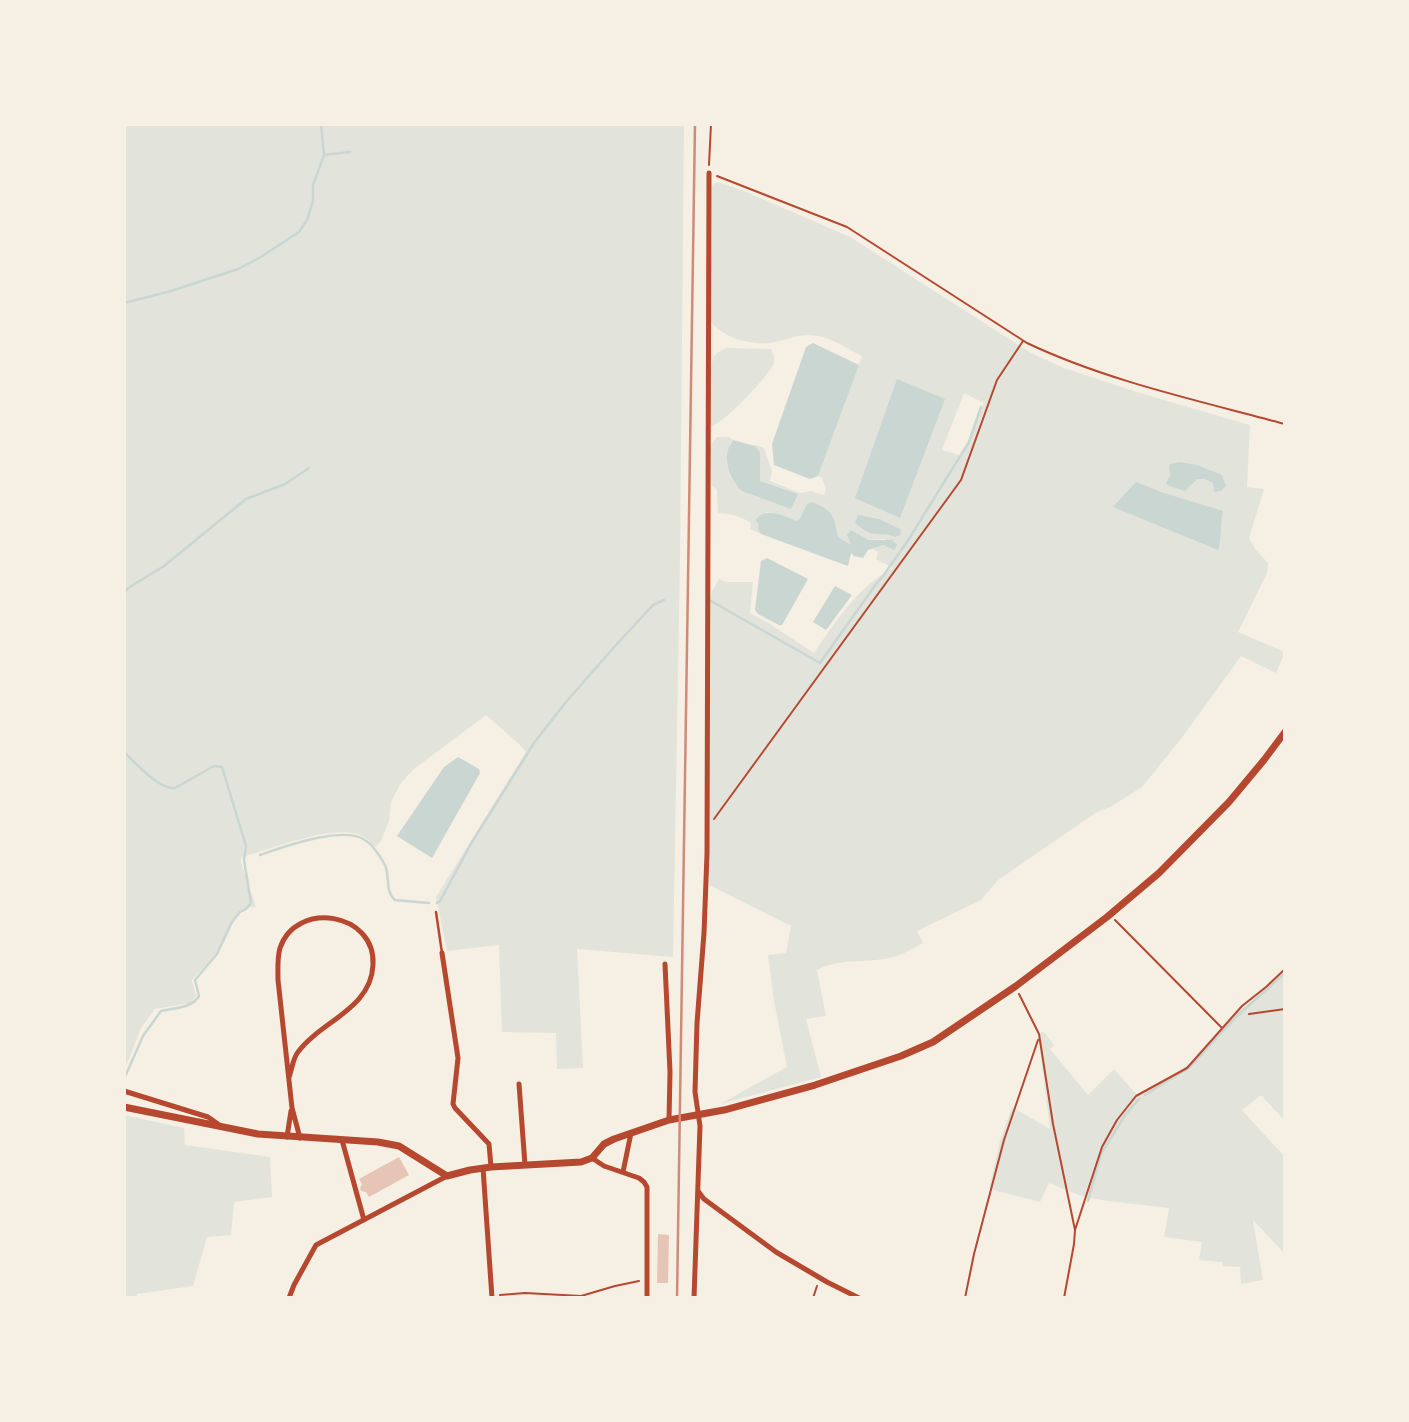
<!DOCTYPE html>
<style>
body{margin:0}
#map{position:relative;width:1409px;height:1422px;overflow:hidden;background:#f6efe4;font-family:Roboto,sans-serif}
canvas{display:block}
.frame{position:absolute;inset:0;border:126px solid #f6efe4;pointer-events:none}
</style>
<div id="map">
<canvas width="1409" height="1422"></canvas>
<div class="frame"></div>
</div>
<script>
const g = document.querySelector('canvas').getContext('2d');
g.lineJoin = 'round';
function fillPath(path, color) {
  g.fillStyle = color;
  g.fill(path, 'evenodd');
}
function stroke(path, color, width, dash) {
  g.strokeStyle = color;
  g.lineWidth = width;
  g.lineCap = dash ? 'butt' : 'round';
  g.setLineDash(dash || []);
  g.stroke(path);
}
fillPath(new Path2D(`
 M 124,124 L 684,124 L 680,559 L 673,957 L 577,949 L 583,1068 L 557,1069 L 556,1033 L 502,1032 L 499,945 L 447,951 L 436,897 L 526,752 L 519,744 L 486,715 L 414,769 L 401,783 L 391,802 L 389,821 L 381,841 L 375,847 C 371,843 367,838 362,836 C 335,822 270,850 241,857 L 241,863 L 256,907 C 229,906 228,938 215,955 C 209,964 199,971 192,980 L 196,996 L 190,1003 L 155,1009 L 141,1028 L 124,1072 L 124,1026 L 126,1016 L 124,981 Z
 M 717,182 L 744,191 L 850,237 L 1031,353 L 1064,368 L 1140,393 L 1250,425 L 1247,487 L 1264,489 L 1249,538 L 1255,549 L 1268,563 L 1267,573 L 1238,632 L 1285,652 L 1276,673 L 1241,656 L 1181,739 L 1142,787 L 1112,806 L 1097,812 L 998,880 L 981,900 L 917,931 L 923,943 C 913,948 903,955 893,957 C 867,964 841,957 817,970 L 826,1016 L 806,1019 L 821,1077 L 720,1104 L 787,1067 L 774,1001 L 768,955 L 786,953 L 791,926 L 709,885 L 708,598 L 719,579 L 726,582 L 753,582 L 750,613 L 770,624 L 814,653 C 837,620 856,588 893,568 L 876,559 L 878,552 L 872,549 L 885,545 L 885,539 L 869,540 L 851,530 L 852,546 L 838,537 L 836,524 L 804,510 L 799,520 L 796,521 L 767,512 L 758,529 L 761,534 L 750,529 L 751,523 C 740,516 731,514 718,513 L 717,490 L 711,484 L 710,446 L 717,437 L 729,437 L 733,440 C 723,458 728,467 736,486 L 798,495 L 760,481 L 760,452 L 755,446 L 755,445 L 764,448 L 772,471 L 770,481 L 800,493 L 811,491 L 824,495 L 826,489 L 822,478 L 818,476 L 862,356 C 849,350 832,338 818,336 C 799,332 787,341 769,343 C 749,345 722,337 710,321 L 711,186 ZM 964,393 L 984,403 L 962,456 L 942,450 Z
 M 727,348 L 771,349 L 774,356 L 774,363 C 766,379 728,419 711,427 C 711,411 707,369 714,357 C 717,352 721,350 727,348 Z
 M 1285,971 L 1285,1121 L 1261,1095 L 1242,1110 L 1285,1157 L 1285,1254 L 1253,1220 L 1263,1280 L 1241,1284 L 1240,1267 L 1223,1266 L 1222,1262 L 1199,1260 L 1202,1242 L 1164,1237 L 1169,1208 L 1108,1201 L 1084,1197 L 1049,1183 L 1040,1202 L 989,1189 L 1000,1141 L 1012,1107 L 1050,1129 L 1038,1035 L 1043,1031 L 1054,1045 L 1050,1049 L 1088,1095 L 1114,1069 L 1137,1095 L 1177,1073 L 1192,1061 L 1240,1010 Z
 M 124,1115 L 184,1128 L 185,1145 L 270,1157 L 272,1197 L 234,1202 L 231,1235 L 207,1237 L 193,1286 L 137,1294 L 137,1298 L 124,1298 Z`), '#e2e4dc');
fillPath(new Path2D(`
 M 813,343 L 859,365 L 818,476 L 810,479 L 774,465 L 772,444 L 806,347 Z
 M 897,379 L 945,399 L 900,518 L 855,498 Z
 M 733,440 L 755,446 L 760,452 L 760,481 L 798,494 L 791,509 L 742,491 C 732,483 724,463 728,450 C 729,446 732,443 733,440 Z
 M 1181,462 L 1197,465 L 1222,475 L 1226,486 L 1221,491 L 1214,492 L 1213,483 L 1205,479 L 1197,479 L 1185,491 L 1169,486 L 1166,483 L 1170,476 L 1169,465 L 1173,463 Z
 M 1136,482 L 1164,493 L 1223,511 C 1220,524 1222,538 1218,550 L 1113,507 Z
 M 812,502 C 832,510 835,516 838,537 L 851,545 L 847,535 L 851,530 L 869,540 L 892,540 L 897,545 L 894,550 L 884,545 L 868,550 L 863,558 L 854,556 L 851,553 L 848,566 L 761,534 L 758,529 L 759,525 L 756,520 C 764,507 784,515 796,521 L 799,520 L 807,504 Z
 M 858,515 L 879,519 L 900,529 L 901,532 L 900,535 L 895,537 C 887,533 884,535 877,534 C 868,534 861,528 855,523 Z
 M 767,558 L 808,579 L 782,625 L 779,625 L 758,614 L 755,610 L 761,561 Z
 M 835,586 L 852,595 L 826,630 L 813,622 Z
 M 458,757 L 479,769 L 480,773 L 432,858 L 397,836 L 444,767 Z`), '#c9d6d2');
stroke(new Path2D(`
 M 321,124 L 324,155
 M 124,303 L 171,291 L 238,269 L 259,258 L 299,232 L 307,220 L 313,201 L 313,185 L 324,155 L 350,152
 M 124,594 L 128,588 L 164,566 L 246,499 L 285,484 L 309,468
 M 711,601 L 820,663 L 876,584 L 883,576 L 907,542 L 969,442 L 981,407
 M 124,752 C 136,763 159,790 175,788 L 214,766 L 222,767 L 246,846 L 244,860 L 251,903 L 246,909 L 240,912 L 232,922 L 217,954 L 195,980 L 199,996 C 192,1008 174,1008 161,1011 L 143,1036 L 124,1079
 M 260,855 C 283,847 343,825 365,840 C 373,845 380,856 385,865 C 390,876 385,892 395,900 L 429,903
 M 437,903 L 440,901 L 472,842 L 534,743 L 566,702 L 616,645 L 653,605 L 664,600
 M 1145,1095 L 1190,1067 L 1236,1017 L 1285,973
 M 1088,1201 L 1101,1154 L 1125,1115 L 1139,1099`), '#c9d6d2', 2.5);
fillPath(new Path2D(`
 M 399,1157 L 409,1175 L 369,1197 L 366,1192 L 361,1191 L 360,1188 L 362,1184 L 359,1179 Z
 M 658,1234 L 669,1235 L 668,1283 L 657,1283 Z`), '#e6c5b7');
stroke(new Path2D(`
 M 709,165 L 711,124
 M 717,176 L 847,227 L 1027,343 C 1107,381 1200,401 1285,424
 M 714,819 L 961,480 L 997,380 L 1023,341
 M 1115,920 L 1222,1028
 M 1019,994 L 1039,1034 L 1053,1124 L 1075,1230 L 1074,1244 L 1064,1298
 M 1249,1014 L 1285,1009
 M 1075,1230 L 1102,1147 L 1117,1120 L 1136,1096 L 1187,1068 L 1242,1006 L 1266,987 L 1285,969
 M 500,1295 L 525,1293 L 581,1296 L 615,1286 L 639,1281
 M 813,1298 L 817,1286
 M 965,1298 L 974,1254 L 1004,1140 L 1038,1040`), '#b5482f', 2);
stroke(new Path2D(`
 M 436,912 L 442,953`), '#b5482f', 2.5);
stroke(new Path2D(`
 M 442,953 L 458,1058 L 453,1104 L 455,1108 L 489,1144 L 491,1167
 M 665,964 L 670,1072 L 669,1120
 M 289,1077 C 292,1069 293,1058 298,1052 C 321,1021 371,1009 373,965 C 376,912 296,900 280,948 C 277,958 278,970 278,980 L 292,1108 L 300,1138
 M 519,1084 L 525,1165
 M 124,1091 L 208,1117 L 218,1124
 M 287,1137 L 291,1111
 M 342,1140 L 364,1220
 M 592,1158 L 604,1166 L 639,1178 L 644,1182 L 647,1187 L 647,1298
 M 483,1168 L 492,1298
 M 623,1172 L 631,1133
 M 698,1191 L 704,1199 L 776,1252 L 827,1282 L 859,1298
 M 289,1298 L 294,1285 L 316,1245 L 447,1176
 M 694,1298 L 700,1126 L 695,1092 L 697,1023 L 704,933 L 707,854 L 709,173`), '#b5482f', 5);
stroke(new Path2D(`
 M 124,1107 L 258,1134 L 378,1142 L 399,1146 L 447,1176 L 470,1170 L 491,1167 L 581,1162 L 592,1158 L 604,1144 L 614,1139 L 669,1120 L 724,1110 L 815,1085 L 901,1056 L 933,1042 L 1016,986 L 1107,917 L 1159,873 L 1229,802 L 1264,760 L 1285,732`), '#b5482f', 7);
stroke(new Path2D(`
 M 677,1298 L 695,124`), '#cf8b77', 2.5);
</script>
